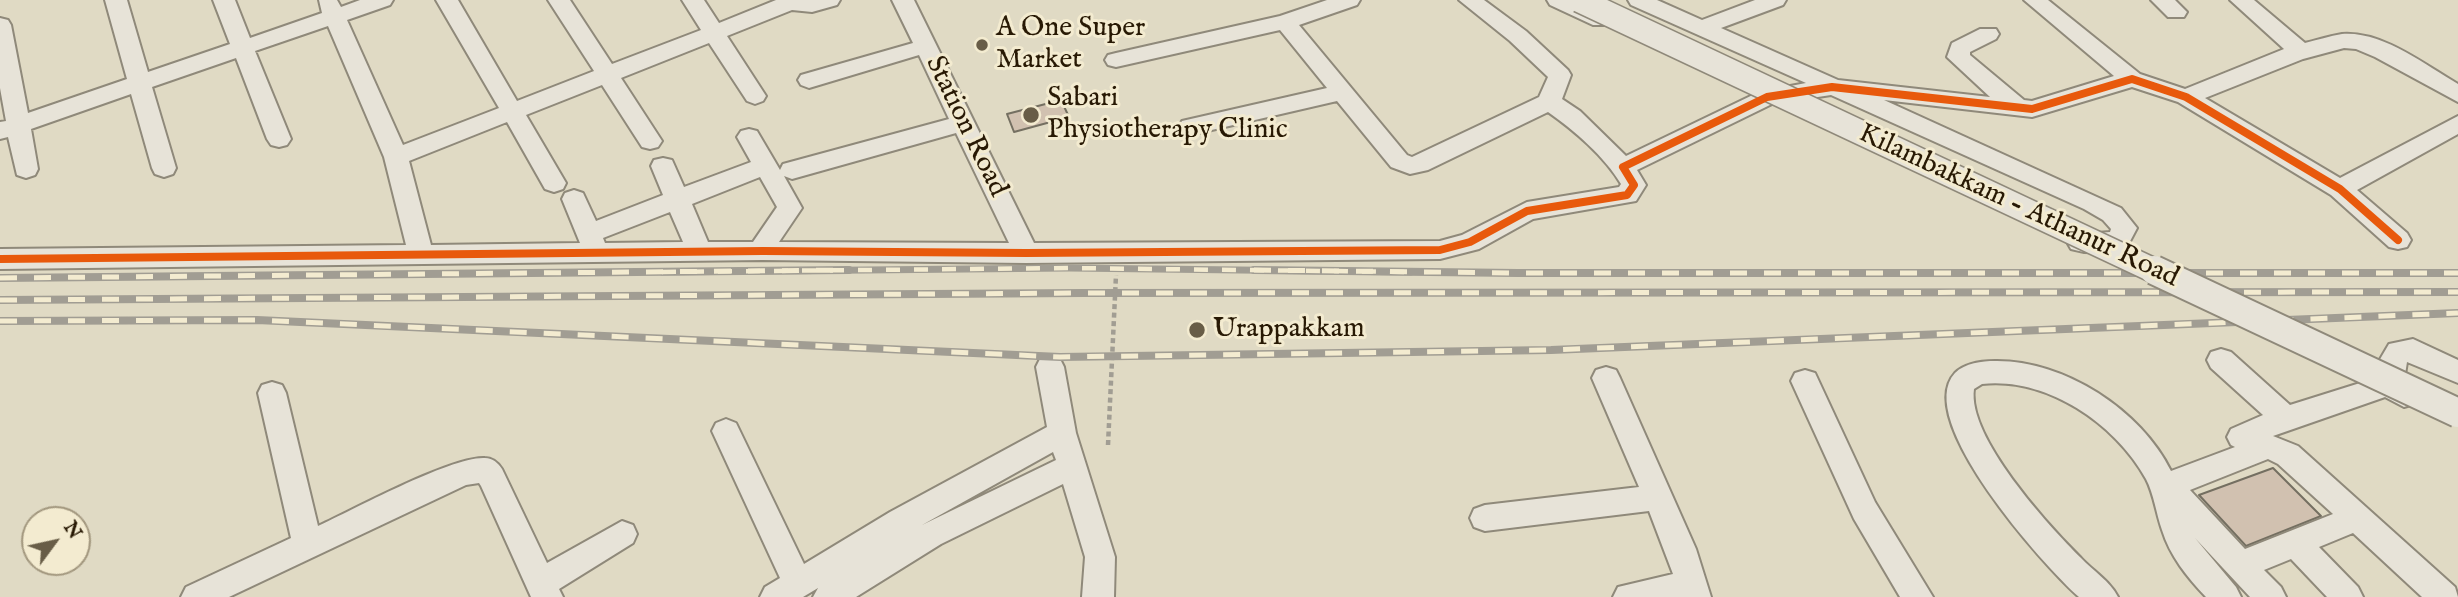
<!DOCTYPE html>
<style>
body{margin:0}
#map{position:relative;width:2458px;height:597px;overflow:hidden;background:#e0dac4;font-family:"IM FELL English",serif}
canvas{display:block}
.north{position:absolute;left:21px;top:506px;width:70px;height:70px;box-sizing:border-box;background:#f3ebd0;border:2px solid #a2977e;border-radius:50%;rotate:57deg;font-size:19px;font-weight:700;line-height:28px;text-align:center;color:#281904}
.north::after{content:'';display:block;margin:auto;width:24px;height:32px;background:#685d47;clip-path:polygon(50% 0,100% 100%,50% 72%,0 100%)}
</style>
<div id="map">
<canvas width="2458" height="597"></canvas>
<div class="north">N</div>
</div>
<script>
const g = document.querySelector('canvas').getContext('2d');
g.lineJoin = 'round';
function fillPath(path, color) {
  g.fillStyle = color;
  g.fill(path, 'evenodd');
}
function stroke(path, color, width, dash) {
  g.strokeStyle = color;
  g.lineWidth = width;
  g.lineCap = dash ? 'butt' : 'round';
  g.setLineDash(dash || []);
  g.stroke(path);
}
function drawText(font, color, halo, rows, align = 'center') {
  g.font = font + ' "IM FELL English",serif';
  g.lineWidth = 6;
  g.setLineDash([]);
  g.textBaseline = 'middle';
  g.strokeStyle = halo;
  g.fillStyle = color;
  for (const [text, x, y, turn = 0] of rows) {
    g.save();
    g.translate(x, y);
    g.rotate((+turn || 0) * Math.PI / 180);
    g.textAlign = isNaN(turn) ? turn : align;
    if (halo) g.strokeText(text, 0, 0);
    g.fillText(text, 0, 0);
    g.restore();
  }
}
const building = new Path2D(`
 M 1061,100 L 1069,117 L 1014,132 L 1007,114 Z
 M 2273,468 L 2321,516 L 2246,546 L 2199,495 Z`);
fillPath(building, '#d1c1b0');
stroke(building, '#746f61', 2);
const minor = new Path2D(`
 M 105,0 L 127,0 L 148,72 L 230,44 L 213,0 L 235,0 L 250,38 L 322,13 L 319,0 L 337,0 L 341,7 L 360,0 L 393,0 L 390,5 L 347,20 L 403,145 L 499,108 L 436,0 L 458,0 L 517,101 L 594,71 L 548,0 L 570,0 L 612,64 L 701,30 L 682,0 L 704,0 L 719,23 L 776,0 L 840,0 L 837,5 L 812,12 L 792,10 L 727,36 L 766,96 L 763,101 L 755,104 L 747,101 L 709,43 L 621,78 L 662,141 L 658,147 L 650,149 L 642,147 L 602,85 L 526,115 L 566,183 L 563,189 L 554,192 L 545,189 L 507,122 L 409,161 L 431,245 L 580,243 L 562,199 L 565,193 L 574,190 L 583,193 L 596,221 L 663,195 L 651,166 L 654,160 L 663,158 L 672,160 L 684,187 L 751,162 L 737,137 L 741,131 L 749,129 L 757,131 L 780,170 L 783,164 L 949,119 L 919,55 L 809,88 L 801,85 L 798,80 L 801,75 L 913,43 L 892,0 L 914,0 L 1034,243 L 1440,241 L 1462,235 L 1527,202 L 1619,187 L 1621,184 C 1605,157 1574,130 1548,112 L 1428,170 L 1410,174 L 1391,167 L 1337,101 L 1190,135 L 1182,133 L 1178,127 L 1182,121 L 1327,88 L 1280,30 L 1116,67 L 1108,65 L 1105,60 L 1108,55 L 1116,53 L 1280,16 L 1327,0 L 1360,0 L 1357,5 L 1299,25 L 1407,155 L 1412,157 L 1539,97 L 1548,77 L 1510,41 L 1459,0 L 1484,0 L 1526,31 L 1568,70 L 1571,75 L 1562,99 L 1580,111 L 1626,156 L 1759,92 L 1806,83 L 1631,5 L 1628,0 L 1657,0 L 1702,20 L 1755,0 L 1786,0 L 1783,5 L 1721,28 L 1838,80 L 1990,97 L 1947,57 L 1952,43 L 1980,29 L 1996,29 L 1999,34 L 1996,39 L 1970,52 L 1970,55 L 2024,100 L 2032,101 L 2114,76 L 2024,0 L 2048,0 L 2140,74 L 2185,89 L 2284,49 L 2230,0 L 2254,0 L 2305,43 C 2317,40 2330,36 2342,34 C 2383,31 2425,65 2458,84 L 2458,102 L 2375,57 L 2356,49 L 2344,48 L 2303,59 L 2205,98 L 2340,178 L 2458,116 L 2458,134 L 2357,190 L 2407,233 L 2411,240 L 2407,247 L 2398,249 L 2389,247 L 2331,195 L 2178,102 L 2132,87 L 2032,117 L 1884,100 L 2121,208 L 2137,228 L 2128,245 C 2109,253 2091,255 2071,249 L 2067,242 L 2071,235 L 2110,232 L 2111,229 L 2103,220 L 2084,209 L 1831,95 L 1772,104 L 1637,170 L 1646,185 L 1636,201 L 1533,219 L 1479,249 L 1440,259 L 1026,263 L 763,260 L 0,269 L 0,249 L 406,245 L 384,157 L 328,26 L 255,51 L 291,139 L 287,145 L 279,147 L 271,145 L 267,139 L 236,58 L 152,87 L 176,168 L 173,174 L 164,177 L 155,174 L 152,168 L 131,94 L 31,129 L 38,169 L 35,175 L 26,178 L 17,175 L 8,137 L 0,139 L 0,122 L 6,121 L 0,88 L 0,18 L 8,20 L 11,25 L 28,113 L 127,79 ZM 956,133 L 1009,243 L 779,242 L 802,208 L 784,176 L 792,179 ZM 760,177 L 777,207 L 753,242 L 708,242 L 692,204 ZM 670,212 L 683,242 L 605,243 L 603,238 Z
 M 1547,0 L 1576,0 L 1609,15 L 1612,20 L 1609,25 L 1593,25 L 1550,5 Z
 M 2151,0 L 2175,0 L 2187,12 L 2184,17 L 2168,17 Z
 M 2413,339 L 2458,360 L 2458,383 L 2407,362 L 2404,381 L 2414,388 L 2418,396 L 2414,404 L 2404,407 L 2385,397 L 2273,436 L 2298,446 L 2455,587 L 2458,597 L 2422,597 L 2353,533 L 2319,547 L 2358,587 L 2363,597 L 2327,597 L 2291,559 L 2264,570 L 2281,587 L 2286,597 L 2250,597 L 2195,538 L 2236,587 L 2241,597 L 2206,597 C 2187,577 2170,556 2162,530 C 2156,513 2154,494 2146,479 C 2115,423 2046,377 1982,384 L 1974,389 C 1967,437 2048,525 2081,558 C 2093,571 2110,581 2118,597 L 2079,597 C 2044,566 1912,419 1955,373 C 1965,363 1982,361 1995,361 C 2064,360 2141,410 2171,471 L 2235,447 L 2231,445 L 2227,437 L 2231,429 L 2263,415 L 2211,368 L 2207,360 L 2211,352 L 2221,349 L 2231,352 L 2290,405 L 2376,378 L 2379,361 L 2389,344 ZM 2268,459 L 2278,464 L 2333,514 L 2245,549 L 2190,490 Z
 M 1050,356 L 1060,359 L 1064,367 L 1076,433 L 1115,557 L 1114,597 L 1082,597 L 1085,557 L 1063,484 L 941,544 L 856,597 L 813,597 L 818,588 L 803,597 L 760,597 L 765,587 L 780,578 L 712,431 L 716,423 L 726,419 L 736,423 L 804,564 L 890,512 L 1047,427 L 1036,367 L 1040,359 ZM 1053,452 L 1056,460 L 922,525 Z
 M 1606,367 L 1616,370 L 1620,378 L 1696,549 L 1711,597 L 1613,597 L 1618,587 L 1673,574 L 1649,511 L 1485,531 L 1474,527 L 1470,518 L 1474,509 L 1485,505 L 1639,487 L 1592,378 L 1596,370 Z
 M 1805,370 L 1815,373 L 1875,502 L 1933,597 L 1900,597 L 1854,519 L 1791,381 L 1795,373 Z
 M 272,382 L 282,385 L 286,393 L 318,526 C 353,510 452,456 485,458 C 493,458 498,463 502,469 L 547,563 L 622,521 L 633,525 L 637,534 L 633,543 L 559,589 L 563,597 L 531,597 L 481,486 L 479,483 L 466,485 L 229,597 L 181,597 L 186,587 L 291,538 L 258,393 L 262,385 Z`);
stroke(minor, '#8f897a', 4);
fillPath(minor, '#e7e3d8');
const railFar1 = new Path2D(`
 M 662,272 L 1069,268 L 1411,272`);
const rail = new Path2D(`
 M 1254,270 L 1518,273 L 2458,273
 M 0,278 L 849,270
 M 0,300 L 1083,293 L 2458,292
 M 0,321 L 257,320 L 1060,357 L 1551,350 L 2458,313`);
stroke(railFar1, '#a19d93', 7);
stroke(rail, '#a19d93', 8);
stroke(railFar1, '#f3ebd0', 4.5, [14]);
stroke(rail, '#f3ebd0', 5, [17]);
const minorBridgeFar1 = new Path2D(`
 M 1579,0 L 2157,272`);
const minorBridge = new Path2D(`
 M 2154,270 L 2458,413`);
stroke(minorBridgeFar1, '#8f897a', 27, []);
stroke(minorBridge, '#8f897a', 32, []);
stroke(new Path2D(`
 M 1108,445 L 1116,275`), '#a19d93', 4.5, [5, 3.5]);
stroke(minorBridgeFar1, '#e7e3d8', 24);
stroke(minorBridge, '#e7e3d8', 28);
stroke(new Path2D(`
 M 0,259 L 763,251 L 1026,253 L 1440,250 L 1470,242 L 1527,211 L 1627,195 L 1634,185 L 1623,167 L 1767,97 L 1832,87 L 2032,109 L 2132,79 L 2186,97 L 2340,189 L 2398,240`), '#e8590c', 8);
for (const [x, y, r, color] of [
 [982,45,7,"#685d47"],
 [1031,115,9,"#685d47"],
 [1197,330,9,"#685d47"]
]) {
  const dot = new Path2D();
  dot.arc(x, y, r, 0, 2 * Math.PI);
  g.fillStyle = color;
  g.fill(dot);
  stroke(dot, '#f3ebd0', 2.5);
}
drawText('28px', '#281904', '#f3ebd0', [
 ["A One Super",996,29],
 ["Market",996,61],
 ["Sabari",1047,99],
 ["Physiotherapy Clinic",1047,131],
 ["Urappakkam",1213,330]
], 'left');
drawText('28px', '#281904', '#f3ebd0', [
 ["Station Road",965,127,64],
 ["Kilambakkam - Athanur Road",2018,207,25]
]);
</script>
